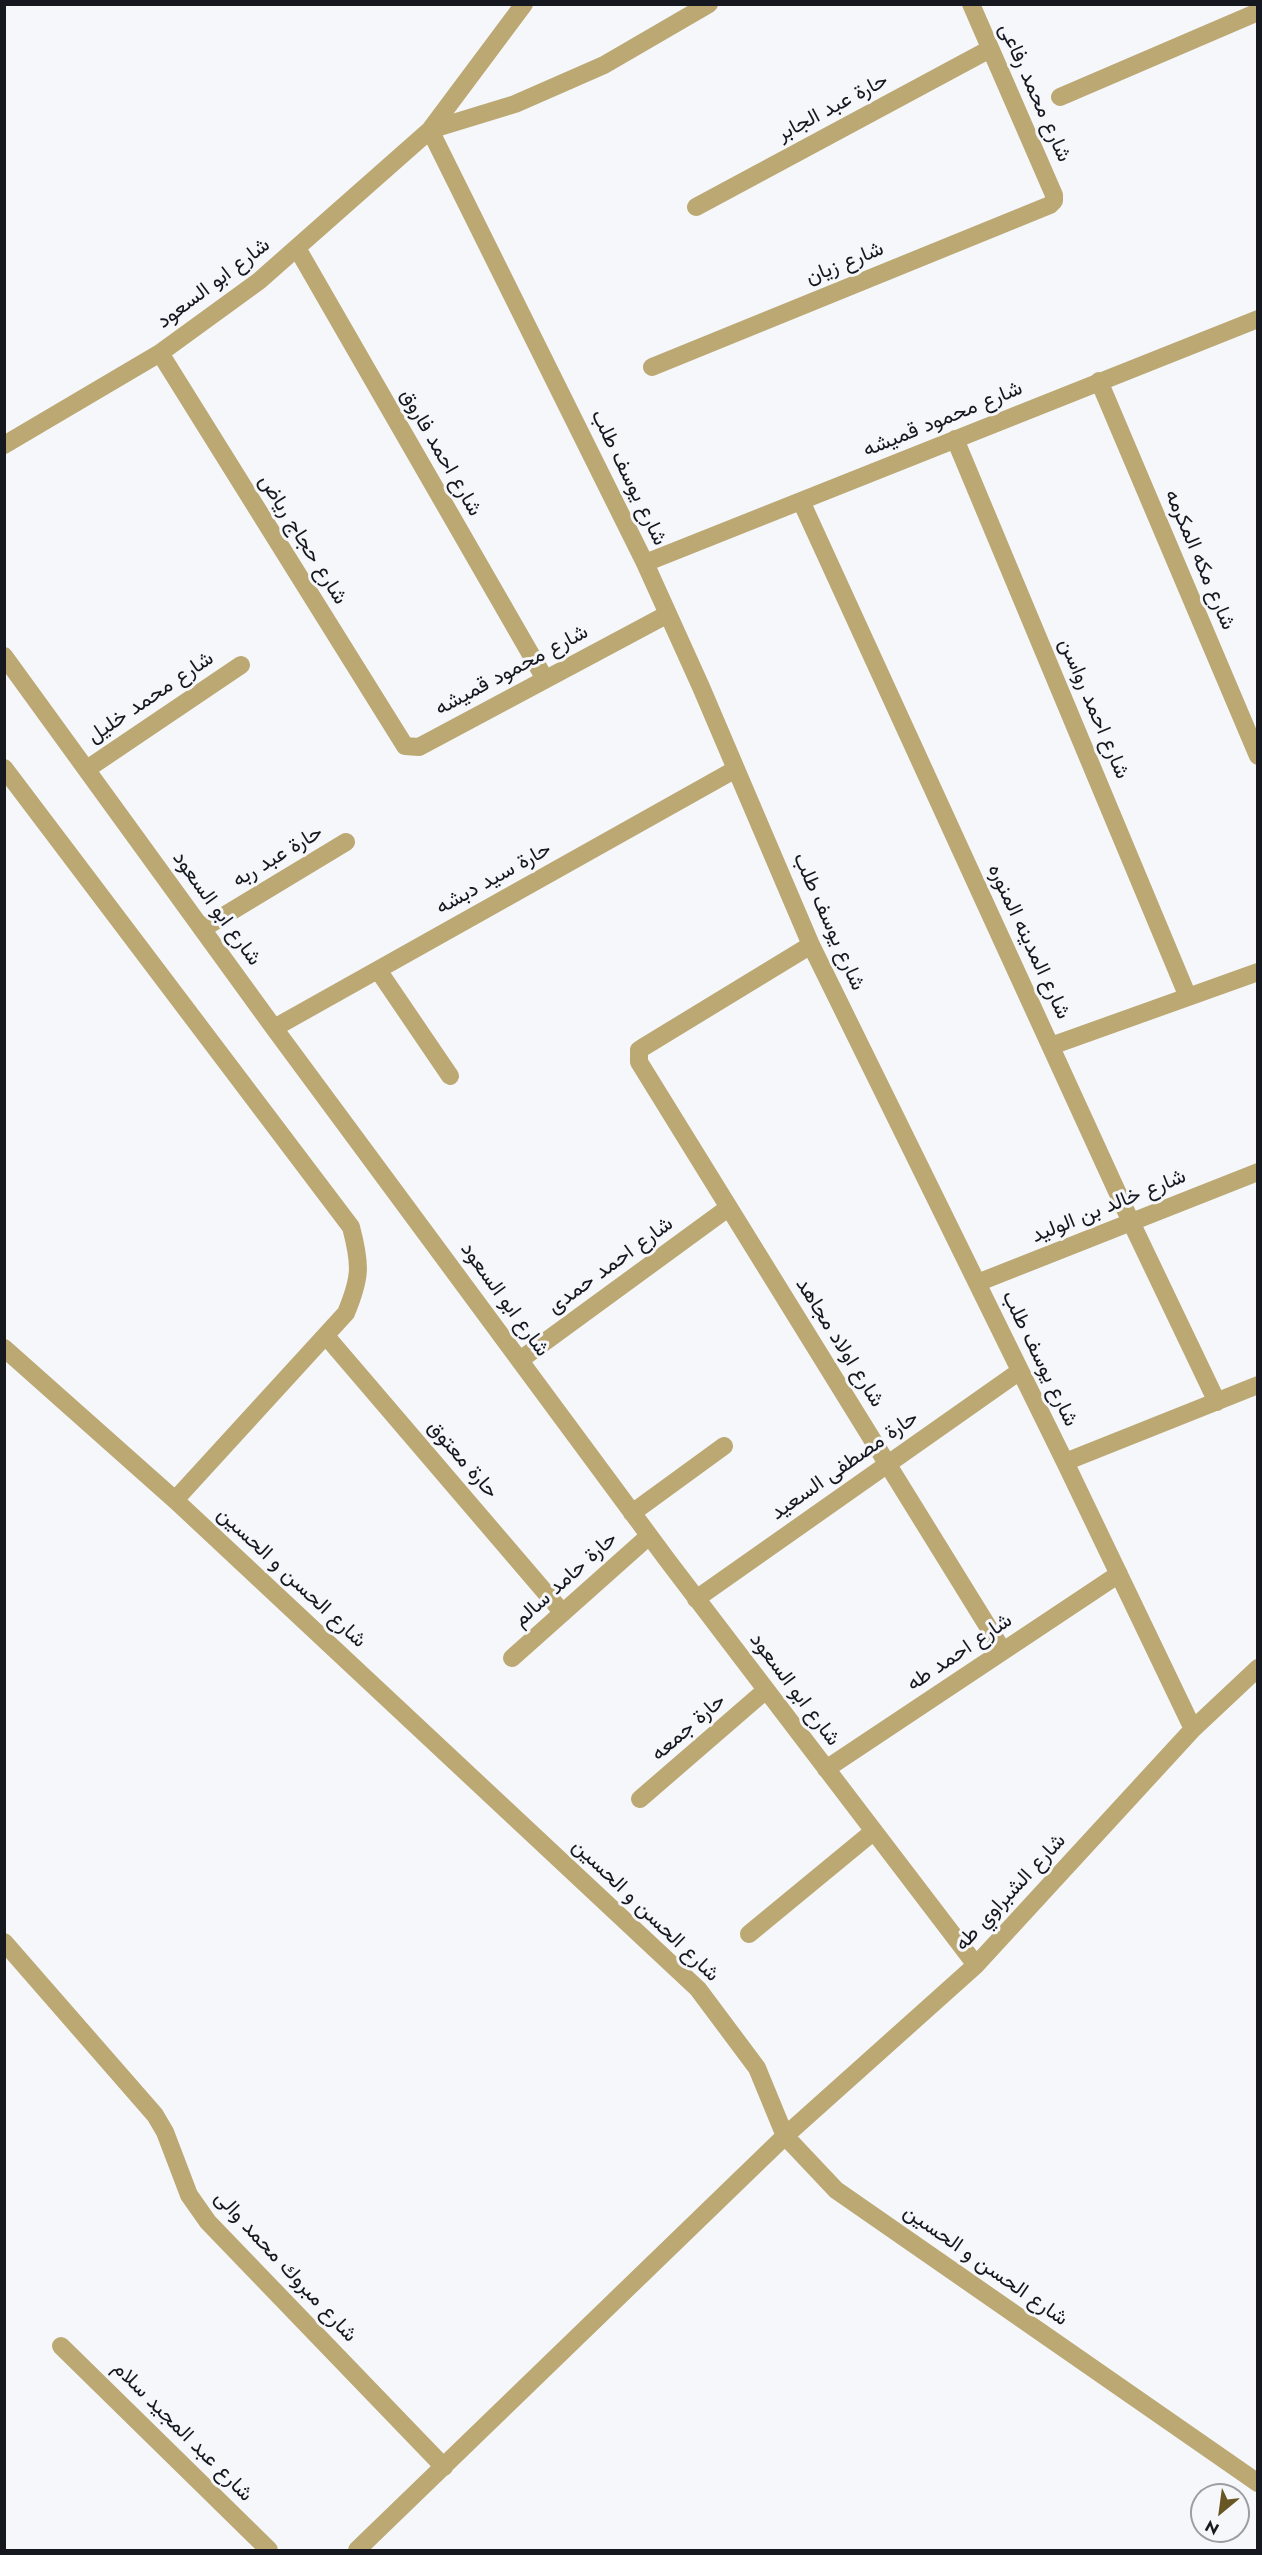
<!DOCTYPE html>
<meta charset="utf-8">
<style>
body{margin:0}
#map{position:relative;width:1262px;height:2555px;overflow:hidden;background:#f5f7fb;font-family:Jost,sans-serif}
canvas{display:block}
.frame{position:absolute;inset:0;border:6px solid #15181f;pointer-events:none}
.north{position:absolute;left:1190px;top:2483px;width:60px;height:60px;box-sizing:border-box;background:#f5f7fb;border:2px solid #9b9ea3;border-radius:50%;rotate:209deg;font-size:16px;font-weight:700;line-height:24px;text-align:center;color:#15181f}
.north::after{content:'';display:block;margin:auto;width:21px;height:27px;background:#685724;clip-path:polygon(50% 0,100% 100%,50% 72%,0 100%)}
</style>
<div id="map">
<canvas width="1262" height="2555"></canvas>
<div class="frame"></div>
<div class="north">N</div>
</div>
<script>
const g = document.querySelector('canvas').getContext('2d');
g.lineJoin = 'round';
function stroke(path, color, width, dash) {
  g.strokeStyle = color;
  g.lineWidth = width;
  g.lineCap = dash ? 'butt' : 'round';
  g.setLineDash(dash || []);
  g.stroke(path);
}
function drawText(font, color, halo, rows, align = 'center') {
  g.font = font + ' Jost,Vazirmatn,sans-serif';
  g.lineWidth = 6;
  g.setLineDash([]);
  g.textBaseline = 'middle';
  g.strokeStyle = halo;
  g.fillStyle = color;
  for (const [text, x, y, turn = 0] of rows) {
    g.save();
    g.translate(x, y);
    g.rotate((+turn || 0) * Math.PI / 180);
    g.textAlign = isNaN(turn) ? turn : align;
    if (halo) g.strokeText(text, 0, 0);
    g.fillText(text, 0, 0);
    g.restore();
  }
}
stroke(new Path2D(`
 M 1060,97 L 1258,12
 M 430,130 L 645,563 L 701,687 L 811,945 L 1065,1462 L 1193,1729
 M 430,130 L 515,104 L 604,65 L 709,4
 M 696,207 L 990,49
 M 297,248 L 545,679
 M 160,353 L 405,746 L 419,747 L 668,614
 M 652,367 L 1050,205 L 1054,201 L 1054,195 L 971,4
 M 1099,381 L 1258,756
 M 955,439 L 1188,997
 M 4,445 L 160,353 L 259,281 L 430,130 L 524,4
 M 801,501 L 1131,1222 L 1217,1402
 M 645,563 L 1258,319
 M 4,656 L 274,1028 L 668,1561 L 976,1965
 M 4,768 L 351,1227 C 361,1265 361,1277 346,1313 L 175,1500
 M 87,769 L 241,665
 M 202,929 L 346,842
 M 811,945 L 642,1048 L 639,1050 L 639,1062 L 1003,1651
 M 378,970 L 450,1076
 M 274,1028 L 736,769
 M 1051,1046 L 1258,972
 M 977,1283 L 1258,1172
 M 326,1336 L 563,1613
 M 4,1348 L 175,1500 L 698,1989 L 757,2068 L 785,2136 L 836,2190 L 1258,2483
 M 520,1360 L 728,1208
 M 1065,1462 L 1258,1385
 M 632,1513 L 724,1446
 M 696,1599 L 1020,1371
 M 512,1658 L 649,1536
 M 826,1769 L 1119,1574
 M 640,1799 L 766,1690
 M 749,1934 L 874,1831
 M 4,1942 L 155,2115 L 165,2132 L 189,2195 L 208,2222 L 444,2467
 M 61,2346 L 269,2550
 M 357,2550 L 785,2136 L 976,1965 L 1193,1729 L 1258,1668`), '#bca873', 18);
drawText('21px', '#15181f', '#f5f7fb', [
 ["شارع محمد رفاعى",1034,93,66],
 ["حارة عبد الجابر",833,108,-28],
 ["شارع زيان",845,264,-22],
 ["شارع ابو السعود",214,284,-37],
 ["شارع محمود قميشه",943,420,-22],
 ["شارع احمد فاروق",440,453,60],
 ["شارع يوسف طلب",628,478,64],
 ["شارع حجاج رياض",302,540,58],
 ["شارع مكه المكرمه",1199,560,67],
 ["شارع محمود قميشه",512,671,-28],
 ["شارع محمد خليل",151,698,-34],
 ["شارع احمد رواسن",1093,709,67],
 ["حارة عبد ربه",278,857,-31],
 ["حارة سيد دبشه",494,879,-29],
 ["شارع ابو السعود",216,909,54],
 ["شارع يوسف طلب",828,922,66],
 ["شارع المدينه المنوره",1028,942,65],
 ["شارع خالد بن الوليد",1109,1207,-22],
 ["شارع احمد حمدى",611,1266,-36],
 ["شارع ابو السعود",504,1300,54],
 ["شارع اولاد مجاهد",839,1343,58],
 ["شارع يوسف طلب",1039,1359,64],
 ["حارة معتوق",462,1460,49],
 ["حارة مصطفى السعيد",845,1466,-35],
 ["شارع الحسن و الحسين",291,1578,43],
 ["حارة حامد سالم",566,1580,-42],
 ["شارع احمد طه",960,1653,-34],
 ["شارع ابو السعود",794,1690,53],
 ["حارة جمعه",689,1728,-41],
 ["شارع الشبراوي طه",1011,1893,-47],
 ["شارع الحسن و الحسين",645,1911,44],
 ["شارع الحسن و الحسين",985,2266,35],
 ["شارع مبروك محمد والى",285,2267,47],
 ["شارع عبد المجيد سلام",182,2432,45]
]);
</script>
